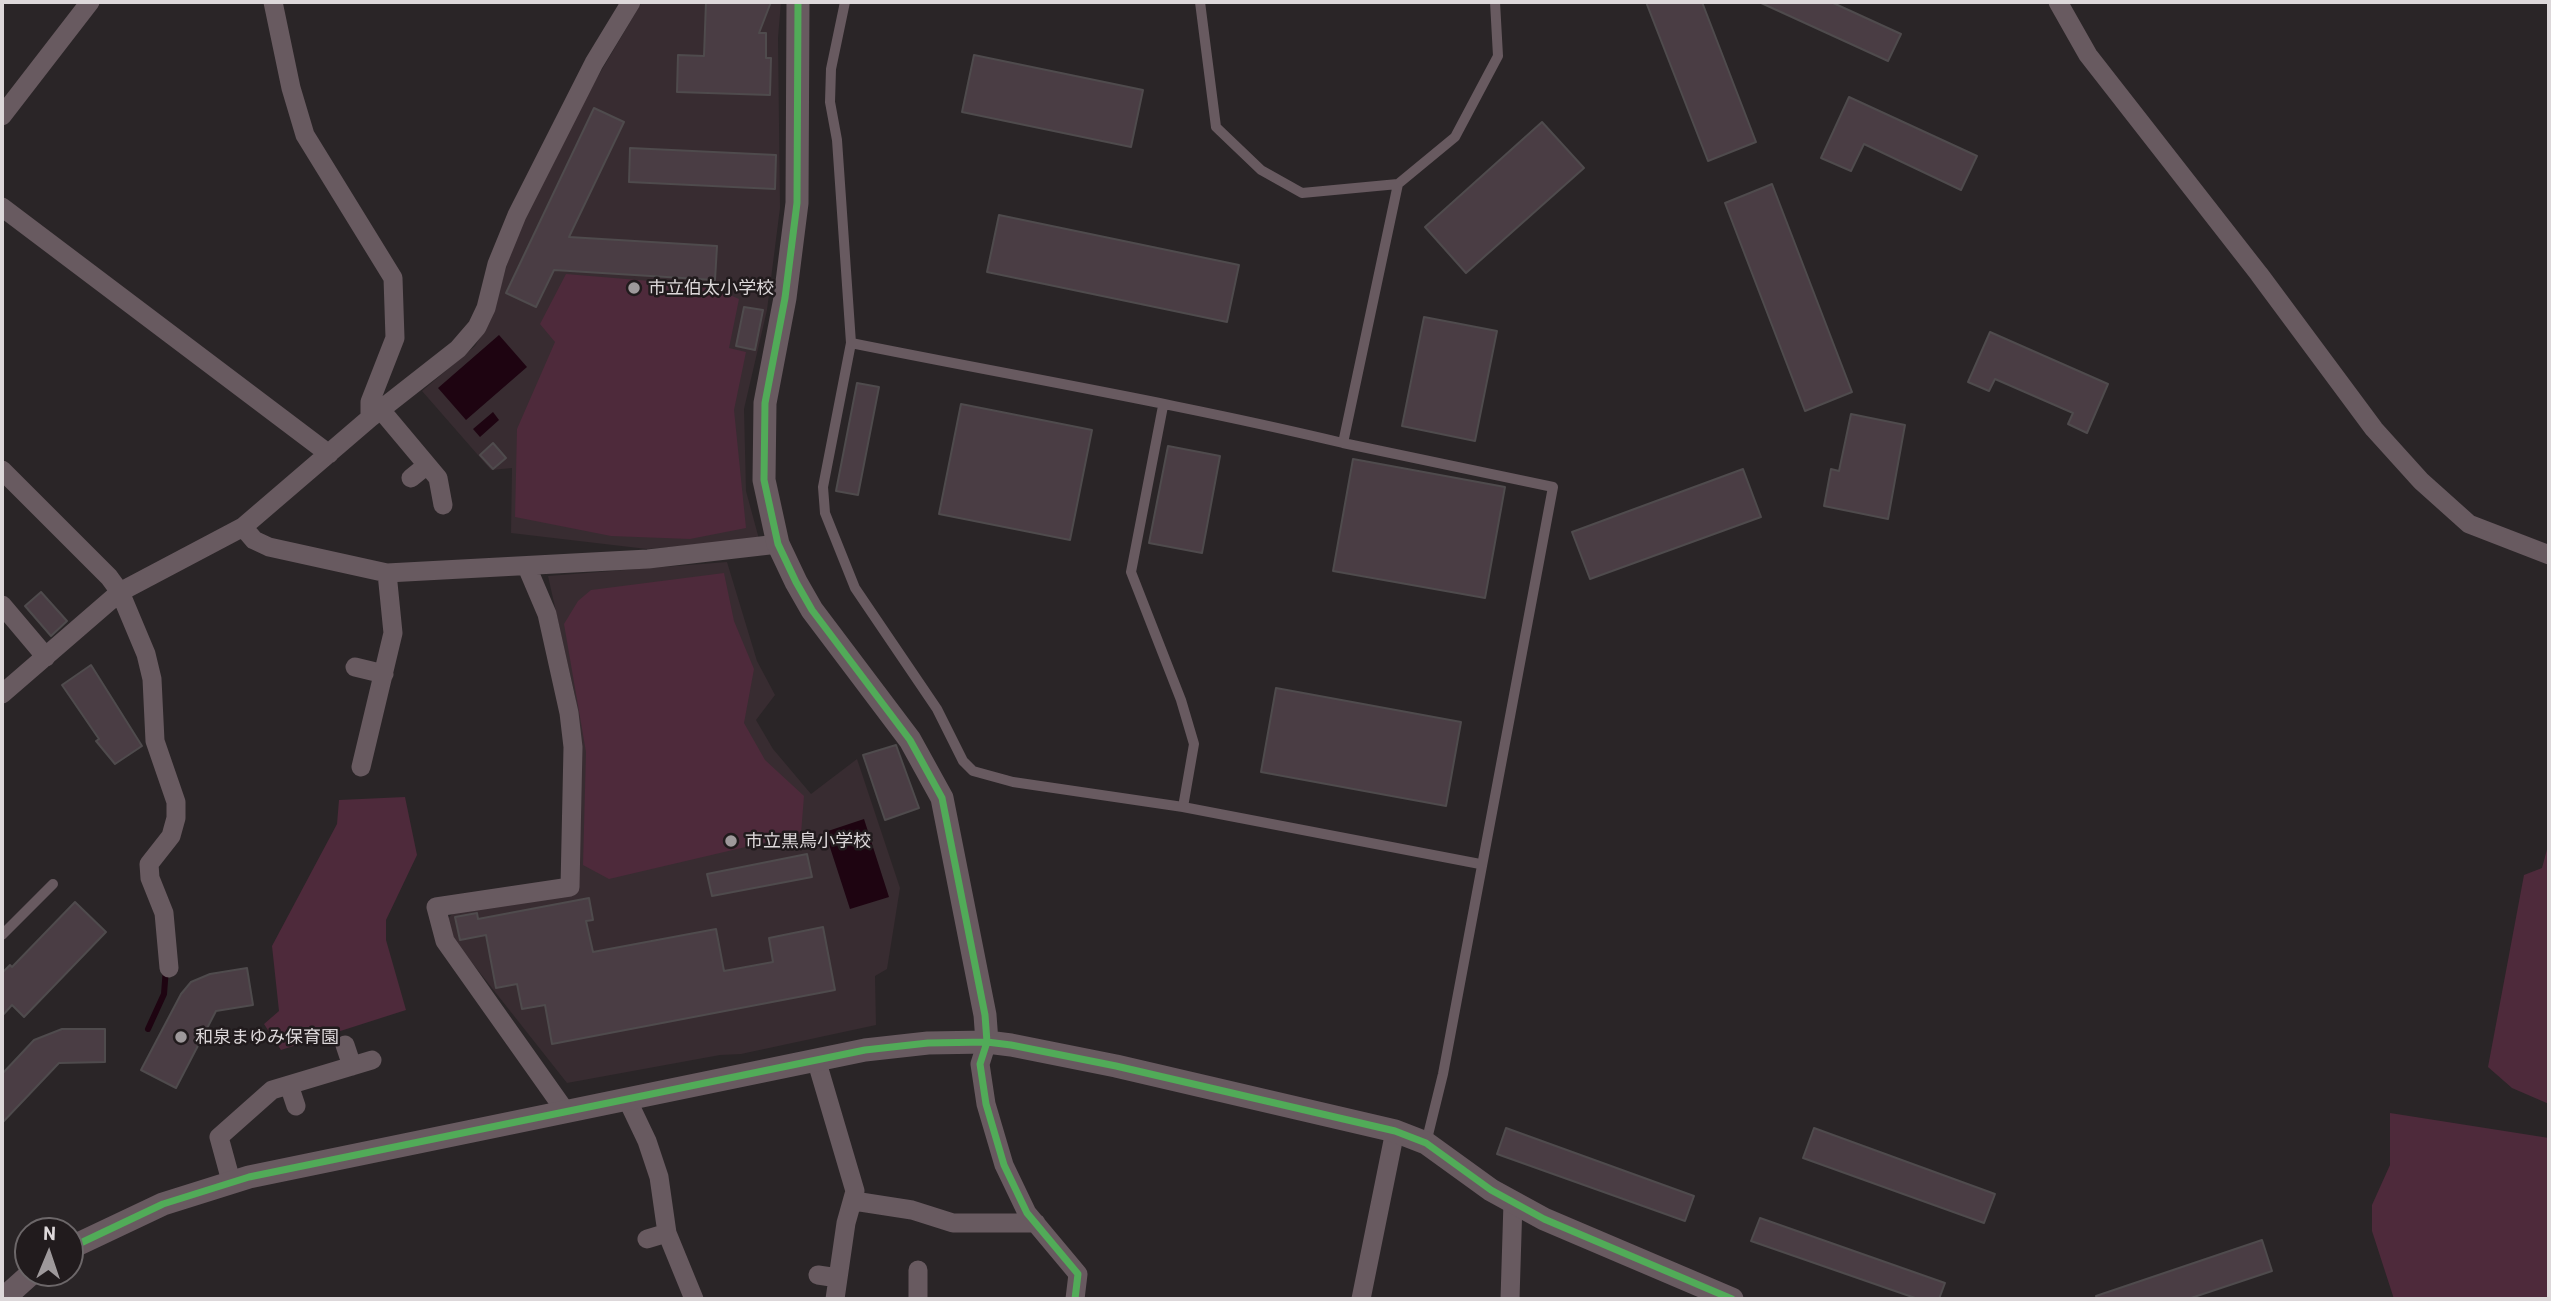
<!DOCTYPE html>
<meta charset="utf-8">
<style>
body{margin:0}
#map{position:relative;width:2551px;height:1301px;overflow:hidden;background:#2a2527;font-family:Barlow,sans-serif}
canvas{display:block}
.frame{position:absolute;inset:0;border:4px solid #ddd8da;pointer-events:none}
.north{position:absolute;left:14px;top:1217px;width:70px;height:70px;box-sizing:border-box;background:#211b1d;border:2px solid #6c6769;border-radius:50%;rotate:2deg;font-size:19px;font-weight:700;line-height:28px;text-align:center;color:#ddd8da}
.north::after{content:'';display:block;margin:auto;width:24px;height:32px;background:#9e999b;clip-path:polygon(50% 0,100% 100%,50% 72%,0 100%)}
</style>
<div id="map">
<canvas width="2551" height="1301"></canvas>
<div class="frame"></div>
<div class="north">N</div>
</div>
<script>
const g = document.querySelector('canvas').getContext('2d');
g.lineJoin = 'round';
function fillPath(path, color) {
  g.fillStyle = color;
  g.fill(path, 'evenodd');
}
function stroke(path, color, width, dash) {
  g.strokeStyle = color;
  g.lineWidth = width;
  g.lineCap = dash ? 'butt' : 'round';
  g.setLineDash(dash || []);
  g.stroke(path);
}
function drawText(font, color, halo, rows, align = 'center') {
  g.font = font + ' Barlow,"Noto Sans JP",sans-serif';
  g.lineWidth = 5;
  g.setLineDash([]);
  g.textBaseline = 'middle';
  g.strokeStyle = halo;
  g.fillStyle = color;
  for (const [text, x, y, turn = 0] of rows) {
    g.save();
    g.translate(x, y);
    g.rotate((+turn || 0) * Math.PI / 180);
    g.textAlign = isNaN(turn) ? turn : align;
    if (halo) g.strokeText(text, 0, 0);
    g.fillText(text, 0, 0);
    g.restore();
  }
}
fillPath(new Path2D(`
 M 642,2 L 781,2 L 778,38 L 780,208 L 767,310 L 744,409 L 746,491 L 759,539 L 647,549 L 511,533 L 512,468 L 491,470 L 422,391 L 475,346 L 491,319 L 516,234 L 591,88 Z
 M 727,562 L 757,661 L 775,695 L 756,720 L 773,749 L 811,794 L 857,759 L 900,888 L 887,969 L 875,976 L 876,1025 L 741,1054 L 720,1055 L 567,1083 L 454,940 L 446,921 L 454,912 L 576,891 L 582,752 L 575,696 L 548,576 Z`), '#382c31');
fillPath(new Path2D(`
 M 566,274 L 710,286 L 739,299 L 729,348 L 746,352 L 734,410 L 746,528 L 690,539 L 611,536 L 515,517 L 517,429 L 555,342 L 540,324 Z
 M 724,573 L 734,621 L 754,669 L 744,723 L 765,760 L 804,796 L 801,834 L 609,879 L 583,865 L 586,752 L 564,624 L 578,601 L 591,590 Z
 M 405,797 L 417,855 L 386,920 L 386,940 L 406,1010 L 281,1050 L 264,1024 L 279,1011 L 272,946 L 337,824 L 339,800 Z
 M 2549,842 L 2549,1104 L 2512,1088 L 2488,1067 L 2524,875 L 2542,868 Z
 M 2390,1113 L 2549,1138 L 2549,1299 L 2394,1299 L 2372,1231 L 2372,1205 L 2390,1165 Z`), '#4e2a3b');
fillPath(new Path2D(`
 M 499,335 L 527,367 L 466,420 L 438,388 Z
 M 493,412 L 499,420 L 480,437 L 473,429 Z
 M 864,819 L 889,897 L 850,909 L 825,832 Z`), '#1e0411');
stroke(new Path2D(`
 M 148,1029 L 164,994 L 166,968`), '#1e0411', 6);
const building = new Path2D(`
 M 706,2 L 771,2 L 759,33 L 766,33 L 766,58 L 771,58 L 770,95 L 677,92 L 678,55 L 704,56 Z
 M 1646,2 L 1702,2 L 1756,142 L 1708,161 Z
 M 1759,2 L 1831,2 L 1901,34 L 1888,61 Z
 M 974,55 L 1143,90 L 1131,147 L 962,112 Z
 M 1849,97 L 1977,156 L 1961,190 L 1864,144 L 1851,171 L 1821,158 Z
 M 594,108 L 624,122 L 569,237 L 717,246 L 715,280 L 554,270 L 536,307 L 506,293 Z
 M 1542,122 L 1584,168 L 1466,273 L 1425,227 Z
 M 630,148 L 776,155 L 775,189 L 629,182 Z
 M 1772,184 L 1852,392 L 1805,411 L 1725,203 Z
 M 999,215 L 1239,265 L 1227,322 L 987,272 Z
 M 744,307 L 763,310 L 755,350 L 736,346 Z
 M 1424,317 L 1497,331 L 1475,441 L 1402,426 Z
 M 1990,332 L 2108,384 L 2087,433 L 2068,424 L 2073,413 L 1995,379 L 1989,391 L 1968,382 Z
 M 857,383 L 879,387 L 858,495 L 836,491 Z
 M 961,404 L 1092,430 L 1070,540 L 939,514 Z
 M 1851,414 L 1905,425 L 1888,519 L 1824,506 L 1831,469 L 1839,471 Z
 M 493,443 L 506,458 L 493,469 L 480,455 Z
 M 1168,446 L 1220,456 L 1202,553 L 1149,543 Z
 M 1353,459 L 1505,487 L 1485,598 L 1333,571 Z
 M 1743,469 L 1761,517 L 1590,579 L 1572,532 Z
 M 41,592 L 67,621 L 51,636 L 25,606 Z
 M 91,665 L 142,746 L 115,764 L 96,741 L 99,739 L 62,685 Z
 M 1276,688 L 1461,722 L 1446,806 L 1261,772 Z
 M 896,745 L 919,808 L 885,820 L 863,755 Z
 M 807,854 L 812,877 L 712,896 L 707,874 Z
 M 589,898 L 593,920 L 586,921 L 593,952 L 716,929 L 724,971 L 773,962 L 769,938 L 823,927 L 835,990 L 552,1044 L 545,1005 L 522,1009 L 517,984 L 496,988 L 486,935 L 460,940 L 455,917 L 477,913 L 478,919 Z
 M 75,902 L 106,932 L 24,1017 L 12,1005 L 2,1016 L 2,973 L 10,965 L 12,967 Z
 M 247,968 L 253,1005 L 216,1011 L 176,1088 L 141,1070 L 181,994 L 191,982 L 210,974 Z
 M 62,1029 L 105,1029 L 105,1062 L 59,1063 L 2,1123 L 2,1074 L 34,1040 Z
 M 1506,1128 L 1694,1196 L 1685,1221 L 1497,1154 Z
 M 1814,1128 L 1995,1194 L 1984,1223 L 1803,1158 Z
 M 1760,1218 L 1945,1283 L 1939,1299 L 1918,1299 L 1751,1241 Z
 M 2262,1240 L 2272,1271 L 2188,1299 L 2097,1299 L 2096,1296 Z`);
fillPath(building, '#4a3d44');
stroke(building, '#4f4b4d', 2);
stroke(new Path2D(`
 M 845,2 L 831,69 L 830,102 L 837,140 L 851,343 L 823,487 L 825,513 L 855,588 L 937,709 L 963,761 L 973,771 L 1013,782 L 1183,807 L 1480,864
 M 1200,2 L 1216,127 L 1261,170 L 1302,193 L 1398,184 L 1455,137 L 1498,56 L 1495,2
 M 1398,184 L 1343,443 L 1553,487 L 1443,1074 L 1426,1143
 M 851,343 C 1015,376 1180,404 1343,443
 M 1163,406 L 1131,572 L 1181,700 L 1194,744 L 1183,807
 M 2,935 L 53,884`), '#685a60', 10);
stroke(new Path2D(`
 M 273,2 L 291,88 L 305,135 L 393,278 L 395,338 L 370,402 L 370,418
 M 2058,2 L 2088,55 L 2259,274 L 2374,429 L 2421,481 L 2469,524 L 2549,555
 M 2,116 L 90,2
 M 2,207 L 329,454
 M 381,410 L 438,478 L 443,505
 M 2,470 L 109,577 L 120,592 L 146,654 L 152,679 L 155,741 L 176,802 L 176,818 L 171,836 L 149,864 L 150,878 L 164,913 L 169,968
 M 411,478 L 427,465
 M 243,527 L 254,540 L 269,547 L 387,573 L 648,559 L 778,544
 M 527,567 L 547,614 L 569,713 L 573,747 L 570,887 L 436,907 L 445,941 L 566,1112
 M 2,605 L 46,657
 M 355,667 L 384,674
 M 2,694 L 120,592 L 243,527 L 370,418 L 458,349 L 477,327 L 486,308 L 497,264 L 517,215 L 594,63 L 631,2
 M 361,767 L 393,633 L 387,573
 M 987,1042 L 980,1064 L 986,1104 L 1004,1165 L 1027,1213 L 1078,1274 L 1075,1299
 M 345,1045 L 352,1066
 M 816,1059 L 855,1191 L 846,1223 L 835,1299
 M 289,1085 L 296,1106
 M 627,1099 L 647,1141 L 659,1177 L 667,1233 L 694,1299
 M 231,1181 L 219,1137 L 272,1090 L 372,1060
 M 854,1201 L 912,1210 L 953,1223 L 1036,1223
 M 647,1239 L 667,1233
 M 818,1275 L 838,1278
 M 918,1299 L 918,1270
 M 1361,1299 L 1395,1131
 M 1510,1299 L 1513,1202`), '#685a60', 19);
stroke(new Path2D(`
 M 798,2 L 797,203 L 785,298 L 765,403 L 764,480 L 778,544 L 796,582 L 812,610 L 910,740 L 942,798 L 985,1015 L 987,1042
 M 70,1248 L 163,1204 L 249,1177 L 865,1050 L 928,1043 L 987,1042 L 1011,1045 L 1116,1066 L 1395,1131 L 1426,1143 L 1491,1190 L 1544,1219 L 1732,1299
 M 3,1299 L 32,1273`), '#685a60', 23);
stroke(new Path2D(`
 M 798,2 L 797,203 L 785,298 L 765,403 L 764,480 L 778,544 L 796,582 L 812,610 L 910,740 L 942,798 L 985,1015 L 987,1042 L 980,1064 L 986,1104 L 1004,1165 L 1027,1213 L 1078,1274 L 1075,1299
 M 70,1248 L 163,1204 L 249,1177 L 865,1050 L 928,1043 L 987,1042 L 1011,1045 L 1116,1066 L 1395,1131 L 1426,1143 L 1491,1190 L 1544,1219 L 1732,1299`), '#51ab58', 7);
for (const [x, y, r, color] of [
 [634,288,7,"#9e999b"],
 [731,841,7,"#9e999b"],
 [181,1037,7,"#9e999b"]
]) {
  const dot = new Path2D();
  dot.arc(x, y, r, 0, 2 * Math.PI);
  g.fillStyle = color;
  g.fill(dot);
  stroke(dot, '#211b1d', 2.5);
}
drawText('18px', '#ddd8da', '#211b1d', [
 ["市立伯太小学校",648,288],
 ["市立黒鳥小学校",745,841],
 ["和泉まゆみ保育園",195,1037]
], 'left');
</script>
